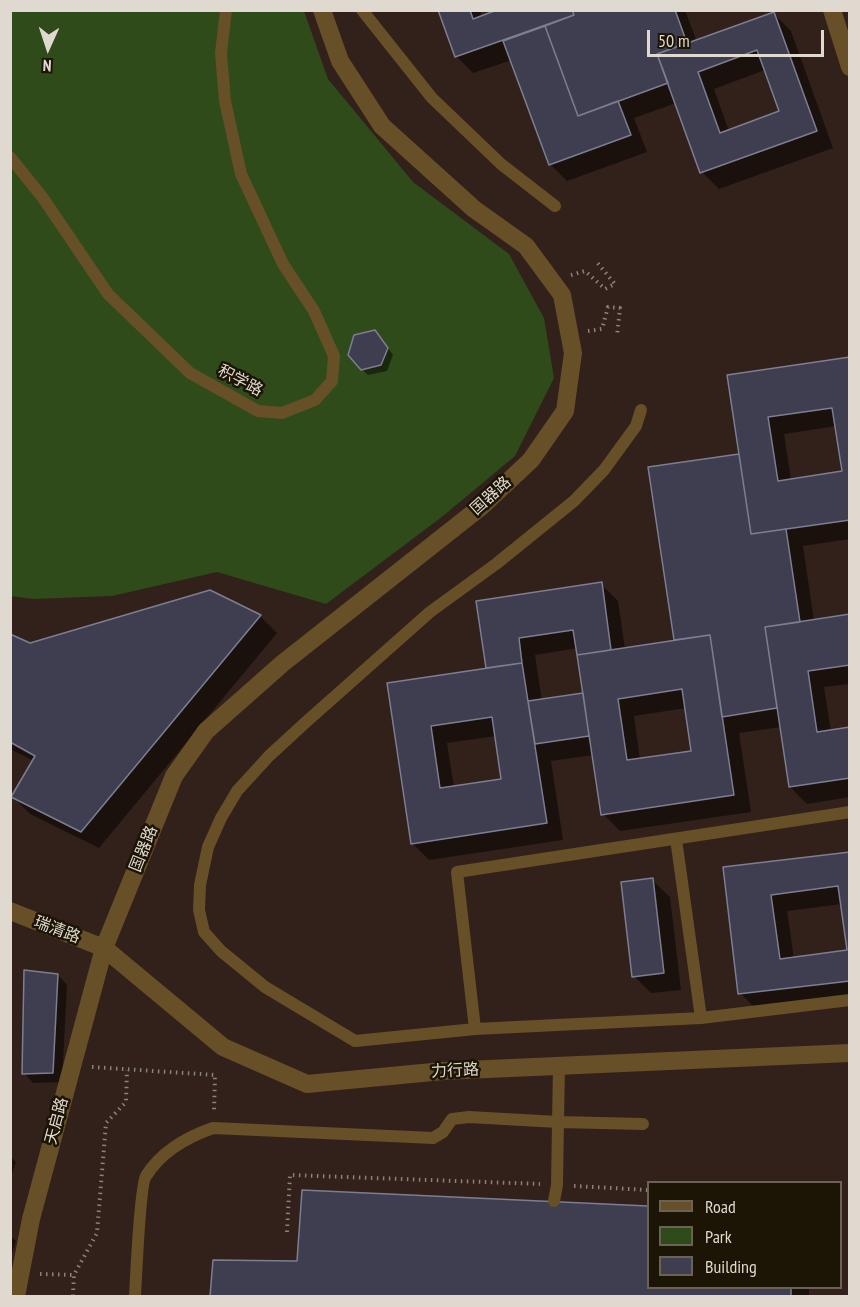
<!DOCTYPE html>
<meta charset="utf-8">
<style>
body{margin:0}
#map{position:relative;width:860px;height:1307px;overflow:hidden;background:#251d0d;font-family:"PT Sans Narrow",sans-serif}
canvas{display:block}
.frame{position:absolute;inset:0;border:12px solid #dfd9cf;pointer-events:none}
.legend{position:absolute;left:647px;top:1181px;width:195px;height:108px;box-sizing:border-box;background:#1c1404;border:2px solid #6a6355;margin:0;padding:8px 10px;list-style:none;font-size:18px;color:#dfd9cf}
.legend li{display:flex;align-items:center;gap:12px;height:30px}
.legend b{width:30px;border:2px solid #6a6355}
.north{position:absolute;left:18px;top:18px;width:60px;height:60px;-webkit-text-stroke:4px #1c1404;paint-order:stroke;rotate:183deg;font-size:16px;font-weight:700;line-height:24px;text-align:center;color:#dfd9cf}
.north::after{content:'';display:block;margin:auto;width:21px;height:27px;background:#dfd9cf;clip-path:polygon(50% 0,100% 100%,50% 72%,0 100%)}
.scale{position:absolute;left:647px;top:30px;width:177px;height:27px;box-sizing:border-box;border:3px solid #dfd9cf;border-top:0;padding-left:8px;font-size:18px;line-height:21px;white-space:nowrap;color:#dfd9cf;-webkit-text-stroke:4px #1c1404;paint-order:stroke}
</style>
<div id="map">
<canvas width="860" height="1307"></canvas>
<div class="frame"></div>
<ul class="legend">
<li><b style="height:8px;background:#674f28"></b>Road</li>
<li><b style="height:16px;background:#2f4b1a"></b>Park</li>
<li><b style="height:16px;background:#3e3e50"></b>Building</li>
</ul>
<div class="north">N</div>
<div class="scale">50 m</div>
</div>
<script>
const g = document.querySelector('canvas').getContext('2d');
g.lineJoin = 'round';
function fillPath(path, color) {
  g.fillStyle = color;
  g.fill(path, 'evenodd');
}
function stroke(path, color, width, dash) {
  g.strokeStyle = color;
  g.lineWidth = width;
  g.lineCap = dash ? 'butt' : 'round';
  g.setLineDash(dash || []);
  g.stroke(path);
}
function drawText(font, color, halo, rows, align = 'center') {
  g.font = font + ' "PT Sans Narrow","Noto Sans SC",sans-serif';
  g.lineWidth = 5;
  g.setLineDash([]);
  g.textBaseline = 'middle';
  g.strokeStyle = halo;
  g.fillStyle = color;
  for (const [text, x, y, turn = 0] of rows) {
    g.save();
    g.translate(x, y);
    g.rotate((+turn || 0) * Math.PI / 180);
    g.textAlign = isNaN(turn) ? turn : align;
    if (halo) g.strokeText(text, 0, 0);
    g.fillText(text, 0, 0);
    g.restore();
  }
}
fillPath(new Path2D(`
 M 10,11 L 849,11 L 849,1296 L 11,1296 ZM 648,1182 L 840,1182 L 840,1288 L 648,1288 Z`), '#32201a');
fillPath(new Path2D(`
 M 10,11 L 304,11 L 328,79 L 413,182 L 509,254 L 544,318 L 554,378 L 515,456 L 443,516 L 326,604 L 217,572 L 112,596 L 33,599 L 11,596 Z`), '#2f4b1a');
fillPath(new Path2D(`
 M 439,10 L 480,10 L 482,17 L 502,10 L 685,10 L 697,42 L 774,14 L 791,31 L 833,148 L 719,189 L 702,172 L 676,103 L 634,118 L 647,152 L 567,181 L 550,164 L 512,60 L 473,73 L 456,56 ZM 765,70 L 781,112 L 729,131 L 714,89 Z
 M 381,338 L 393,355 L 387,371 L 368,375 L 362,369 Z
 M 850,358 L 850,539 L 803,546 L 814,621 L 850,616 L 850,684 L 824,687 L 831,732 L 850,729 L 850,797 L 807,804 L 790,787 L 781,727 L 739,733 L 751,812 L 620,831 L 603,814 L 593,755 L 551,761 L 563,840 L 429,860 L 412,843 L 388,684 L 487,670 L 477,602 L 601,584 L 618,601 L 625,649 L 675,642 L 649,469 L 741,455 L 729,376 ZM 836,426 L 843,472 L 791,480 L 784,434 ZM 578,648 L 584,694 L 542,701 L 535,655 ZM 686,708 L 693,752 L 640,760 L 634,716 ZM 496,736 L 502,780 L 454,787 L 447,743 Z
 M 210,591 L 260,616 L 277,633 L 99,848 L 30,814 L 13,797 L 34,761 L 10,749 L 10,636 L 30,644 Z
 M 850,854 L 850,999 L 757,1010 L 740,993 L 725,868 ZM 842,904 L 849,951 L 794,959 L 787,911 Z
 M 652,880 L 670,897 L 681,990 L 651,993 L 634,976 Z
 M 58,975 L 67,985 L 62,1082 L 33,1083 L 24,1073 Z
 M 10,1156 L 16,1162 L 10,1180 Z
 M 303,1192 L 648,1207 L 648,1288 L 809,1288 L 809,1296 L 211,1296 L 215,1261 L 298,1263 Z
 M 10,1236 L 16,1241 L 10,1259 Z`), '#0007');
const building = new Path2D(`
 M 438,10 L 470,10 L 473,19 L 497,10 L 572,10 L 574,15 L 455,57 Z
 M 572,10 L 675,10 L 687,43 L 657,54 L 668,83 L 578,116 L 545,26 L 574,15 Z
 M 774,12 L 817,131 L 700,173 L 657,54 ZM 757,50 L 779,111 L 720,133 L 698,72 Z
 M 545,26 L 578,116 L 618,101 L 631,135 L 549,165 L 503,41 Z
 M 375,330 L 388,348 L 381,365 L 361,370 L 348,355 L 354,335 Z
 M 850,357 L 850,520 L 751,534 L 727,375 ZM 832,408 L 842,471 L 778,481 L 768,417 Z
 M 739,454 L 751,534 L 786,529 L 800,622 L 765,627 L 777,708 L 722,717 L 710,635 L 674,640 L 648,467 Z
 M 602,582 L 611,650 L 577,655 L 573,630 L 519,638 L 522,663 L 486,668 L 476,601 Z
 M 210,590 L 261,615 L 81,832 L 11,797 L 35,756 L 10,742 L 10,634 L 30,643 Z
 M 850,614 L 850,665 L 808,671 L 817,732 L 850,727 L 850,778 L 789,787 L 765,627 Z
 M 710,635 L 734,795 L 601,815 L 577,655 ZM 682,689 L 691,751 L 627,760 L 618,699 Z
 M 522,663 L 547,823 L 411,844 L 387,683 ZM 492,717 L 501,779 L 440,788 L 431,726 Z
 M 583,693 L 589,736 L 535,744 L 528,701 Z
 M 850,852 L 850,981 L 738,994 L 723,867 ZM 838,886 L 847,950 L 780,959 L 771,895 Z
 M 653,878 L 664,973 L 632,977 L 621,882 Z
 M 24,970 L 58,974 L 53,1073 L 22,1074 Z
 M 302,1190 L 648,1206 L 648,1288 L 791,1288 L 791,1296 L 210,1296 L 213,1260 L 297,1261 Z`);
fillPath(building, '#3e3e50');
stroke(building, '#7d7e92', 1.5);
stroke(new Path2D(`
 M 571,275 L 585,271 L 605,289 L 615,284 L 595,260
 M 588,331 L 602,329 L 608,307 L 620,308 L 617,336
 M 92,1067 L 215,1075 L 214,1112
 M 574,1186 L 648,1190
 M 287,1232 L 290,1175 L 540,1184
 M 40,1274 L 74,1275
 M 73,1296 L 74,1275 L 97,1233 L 106,1123 L 126,1102 L 127,1070`), '#8a8377', 4, [1.5, 4.5]);
stroke(new Path2D(`
 M 362,10 L 432,98 L 501,164 L 555,206
 M 10,157 L 43,198 L 108,294 L 190,373 L 258,411 L 282,413 L 315,400 L 332,381 L 334,356 L 314,311 L 283,264 L 241,174 L 225,101 L 221,53 L 226,10
 M 641,410 L 636,426 L 604,470 L 574,501 L 496,564 L 430,612 L 306,722 L 269,756 L 237,791 L 221,818 L 208,847 L 200,885 L 199,910 L 204,932 L 221,951 L 265,987 L 355,1041 L 475,1029 L 701,1018
 M 676,839 L 701,1018 L 850,1000
 M 475,1029 L 457,872 L 850,812
 M 554,1201 L 557,1185 L 558,1122 L 643,1124
 M 135,1296 C 136,1279 140,1184 146,1176 C 161,1152 187,1137 213,1128 L 433,1138 L 443,1132 L 452,1119 L 469,1117 L 558,1122 L 559,1066`), '#674f28', 12);
stroke(new Path2D(`
 M 832,10 L 850,67
 M 10,911 L 104,948 L 223,1047 L 307,1084 L 443,1071 L 850,1053
 M 16,1296 L 31,1219 L 104,948 L 174,776 L 206,731 L 283,663 L 482,506 L 531,460 L 565,411 L 573,353 L 562,295 L 526,246 L 474,209 L 382,126 L 340,61 L 322,10`), '#674f28', 18);
drawText('16px', '#dfd9cf', '#1c1404', [
 ["积学路",240,381,28],
 ["国器路",491,496,-42],
 ["国器路",144,849,-68],
 ["瑞清路",57,930,21],
 ["力行路",455,1071,-3],
 ["天启路",57,1121,-75]
]);
</script>
